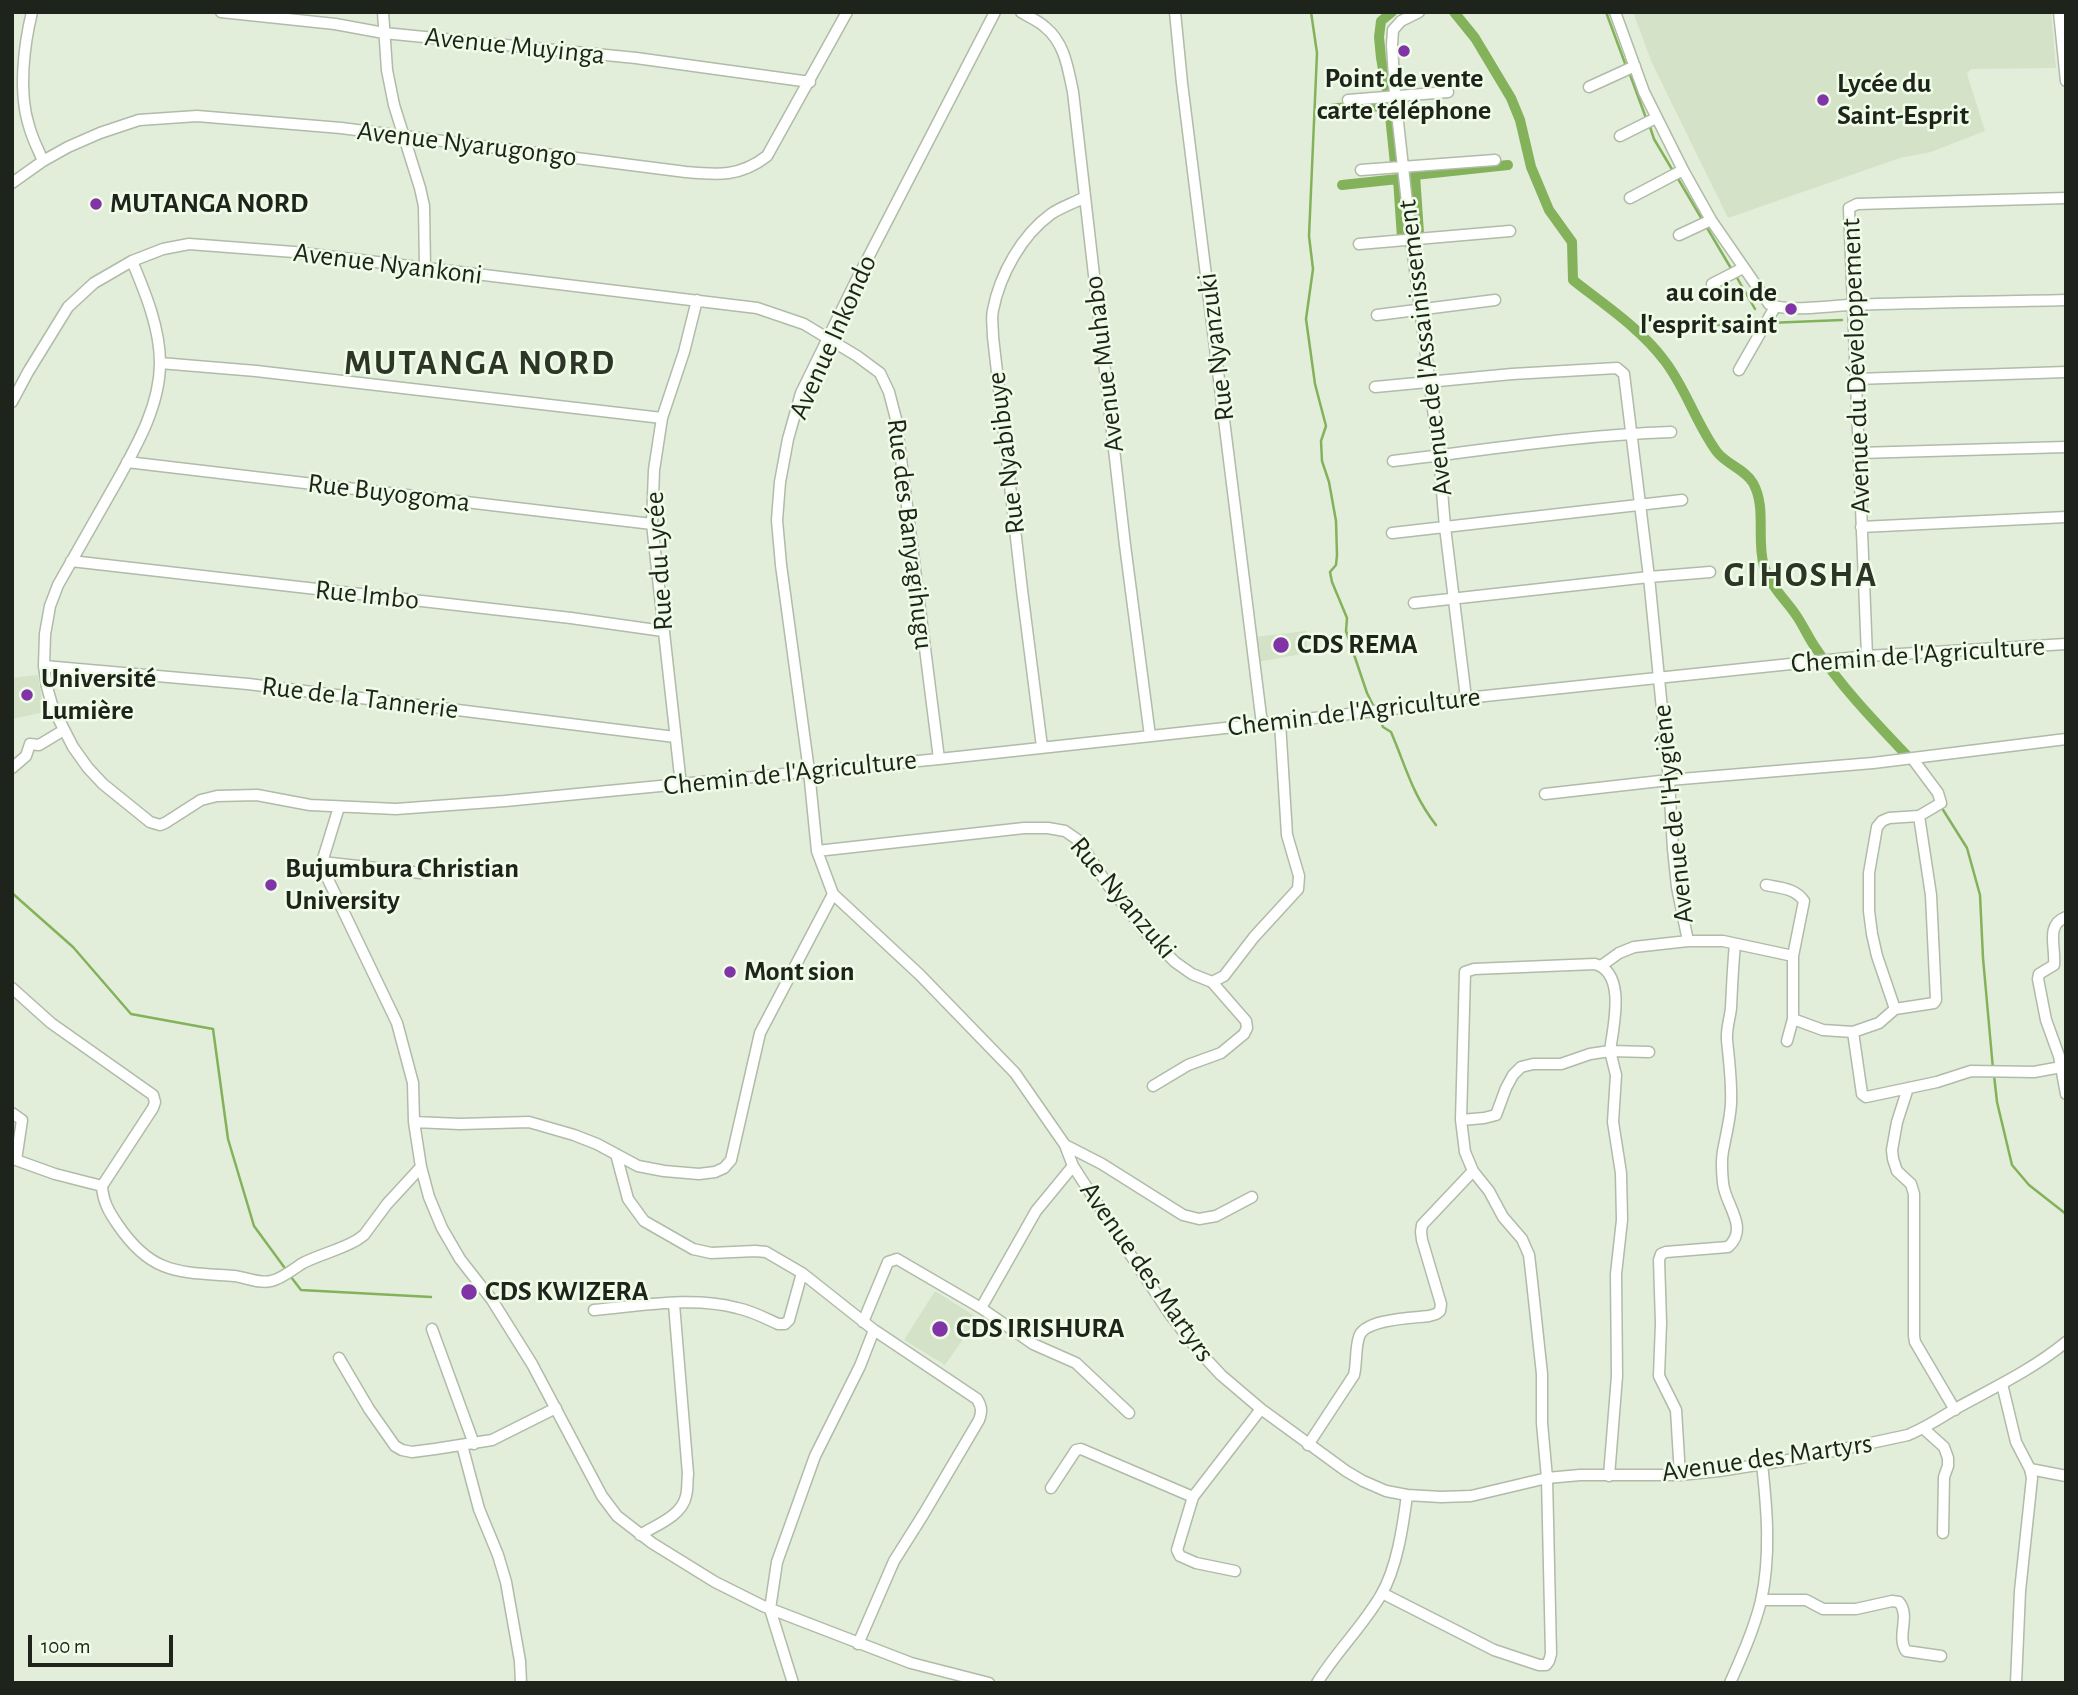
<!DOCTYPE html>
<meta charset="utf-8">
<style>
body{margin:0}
#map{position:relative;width:2078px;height:1695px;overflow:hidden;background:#e2eeda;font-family:"Alegreya Sans",sans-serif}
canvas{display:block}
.frame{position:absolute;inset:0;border:14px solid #1e231b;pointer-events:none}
.scale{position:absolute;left:28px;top:1635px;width:145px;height:32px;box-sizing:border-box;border:4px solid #1e231b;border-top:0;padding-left:9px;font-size:21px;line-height:24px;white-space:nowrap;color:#1e231b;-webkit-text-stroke:5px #effce7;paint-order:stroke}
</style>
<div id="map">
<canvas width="2078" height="1695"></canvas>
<div class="frame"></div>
<div class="scale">100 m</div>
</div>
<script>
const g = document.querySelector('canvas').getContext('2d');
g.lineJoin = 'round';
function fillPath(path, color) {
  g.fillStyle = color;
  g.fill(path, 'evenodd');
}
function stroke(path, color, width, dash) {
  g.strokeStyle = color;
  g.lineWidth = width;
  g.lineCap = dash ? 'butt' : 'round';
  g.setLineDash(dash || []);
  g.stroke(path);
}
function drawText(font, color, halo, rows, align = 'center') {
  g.font = font + ' "Alegreya Sans",sans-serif';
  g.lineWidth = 5;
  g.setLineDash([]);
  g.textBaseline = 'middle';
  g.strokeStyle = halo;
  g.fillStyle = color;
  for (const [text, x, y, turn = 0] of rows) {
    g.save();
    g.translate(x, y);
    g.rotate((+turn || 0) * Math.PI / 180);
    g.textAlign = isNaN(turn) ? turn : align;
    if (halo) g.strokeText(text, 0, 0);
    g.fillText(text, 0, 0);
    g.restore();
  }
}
fillPath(new Path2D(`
 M 1633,12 L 2051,12 L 2056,68 L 1971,69 L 1967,74 L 1985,131 L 1931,152 L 1900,158 L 1728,218 L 1652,63 Z
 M 1306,631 L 1307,653 L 1258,662 L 1254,637 Z
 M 38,675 L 44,712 L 12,719 L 12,678 Z
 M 935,1291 L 978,1318 L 945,1365 L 904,1340 Z`), '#d4e3c8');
stroke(new Path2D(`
 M 1311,12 L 1317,53 L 1309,236 L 1313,269 L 1306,319 L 1315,384 L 1326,426 L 1321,441 L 1322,461 L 1329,482 L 1336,521 L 1337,555 L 1336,565 L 1330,572 L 1332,582 L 1347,618 L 1346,631 L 1367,693 L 1375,709
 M 1606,12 L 1626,66
 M 1629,72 L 1646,118
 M 1649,124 L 1654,139 L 1673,171
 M 1677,177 L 1732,270
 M 1736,276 L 1755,309
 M 1768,323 L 1842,320
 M 1718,325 L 1762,323
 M 1378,715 L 1383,727 L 1391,732 C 1406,767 1412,794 1436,825
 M 1940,805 L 1967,848 L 1980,895 L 1983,958 L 1993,1069
 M 12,893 L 73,947 L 131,1014 L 213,1029 L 228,1139 L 254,1226 L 287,1271
 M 1994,1075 L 1997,1102 L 2012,1165 L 2029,1185 L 2066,1214
 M 291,1277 L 301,1290 L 431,1297`), '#83b25a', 2.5);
stroke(new Path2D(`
 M 1454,12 L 1475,38 L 1511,98 L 1520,120 L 1531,167 L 1549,210 L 1572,242 L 1573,280 C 1603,304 1640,328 1664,360 C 1686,388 1696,424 1717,452 C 1726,464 1746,470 1753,483 C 1767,508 1756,540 1764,566 C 1770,586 1785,599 1796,615 C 1803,625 1808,637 1815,647 C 1843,690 1880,727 1915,764
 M 1387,92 L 1381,58 L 1379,37 L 1381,21 L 1392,12
 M 1334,108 L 1389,106 L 1395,164
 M 1342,185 L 1398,179 L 1402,238
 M 1419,233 L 1415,175 L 1508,165`), '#83b25a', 10);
const minor = new Path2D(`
 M 32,12 C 24,45 18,92 29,126 C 32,138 38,149 43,161
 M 221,12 L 335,24 L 384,33 L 636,58 L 810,82
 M 383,12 L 387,70 L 394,105 L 420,188 L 424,206 L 425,268
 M 995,12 L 855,283 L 801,393 L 788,439 L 780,482 L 777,520 L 781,565 L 809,771 L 817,851 L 833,894 L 920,975 L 1015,1073 L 1065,1145 L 1073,1166 L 1130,1254 L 1169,1313 L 1196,1348 L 1221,1375 L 1261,1409 L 1346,1471 L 1363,1481 L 1386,1491 L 1407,1495 L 1441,1497 L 1471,1496 L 1547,1478 L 1580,1475 L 1680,1475 L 1719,1471 L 1801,1458 L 1908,1435 C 1925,1428 1939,1419 1955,1409 C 1993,1388 2032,1370 2066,1342
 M 1021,12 C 1029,17 1039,21 1045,27 C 1065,43 1068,69 1073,92 L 1125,545 L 1150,736
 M 1175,12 L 1182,83 L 1262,724
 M 1419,12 L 1401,21 L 1393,30 L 1392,45 L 1395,95 L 1411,239 L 1439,455 L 1445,527 L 1466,698
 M 1615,12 L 1644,92 L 1683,170 L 1711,220 L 1769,304 C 1787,313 1832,305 1854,305 C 1925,302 1995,302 2066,300
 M 2059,12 L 2066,81
 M 1589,87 L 1635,66
 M 1348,100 L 1448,92
 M 1620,136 L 1656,118
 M 1361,170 L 1495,160
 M 12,183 L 43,161 L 68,147 L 100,133 L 139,120 L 197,116 L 341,128 L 686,172 C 718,175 740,177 767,156 L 847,12
 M 1630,198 L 1683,170
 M 1679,235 L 1711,220
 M 1359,244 L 1510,231
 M 132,261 C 145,292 160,328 160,363 C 160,406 136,447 116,483 C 97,517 77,551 58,585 L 50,606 L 45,634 L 44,666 L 47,687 L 53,708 L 73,747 L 88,768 L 103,784 L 150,822 L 160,825 L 165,823 L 201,800 L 217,796 L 257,795 L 310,805 L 396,809 L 505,801 L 939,759 L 1262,724 L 1401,708 L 1466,698 L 1867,656 L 2066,644
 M 1712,284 L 1743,268
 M 1377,315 L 1495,300
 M 160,363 L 256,371 L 662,418
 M 1739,370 L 1775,307
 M 1856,379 L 2066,372
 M 1375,387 L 1512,374 L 1617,368 L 1624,374 L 1649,577 L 1669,780 L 1673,849 L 1677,887 L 1688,941
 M 12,402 L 28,372 L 68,307 L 94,283 L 132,261 L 163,249 L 189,244 L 294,252 L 757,308 L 804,324 L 857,356 L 880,373 L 889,392 L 896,419 L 939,759
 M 1859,453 L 2066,447
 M 1393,461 C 1485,450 1578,435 1671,432
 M 127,462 L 652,524
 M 1861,527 L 2066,517
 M 1392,533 L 1682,500
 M 71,561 L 571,618 L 663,631
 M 1414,603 L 1649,577 L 1710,572
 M 1867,656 L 1849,208 L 1857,204 L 2066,198
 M 44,666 L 248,684 L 675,737
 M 1042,747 L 1022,590 L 993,337 C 993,328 991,318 993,310 C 1000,274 1022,235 1051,214 C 1061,207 1074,203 1085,197
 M 12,768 L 26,756 L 30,744 L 39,745 L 64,730
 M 681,785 L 652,524 L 654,470 L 662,418 L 684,352 L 697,300
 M 1545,794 L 1669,780 L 1873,763 L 2066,739
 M 339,807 L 322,862 L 324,871 L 397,1023 L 413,1083 L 414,1122 L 421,1167 L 429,1197 L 442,1228 L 460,1259 L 492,1300 L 532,1364 L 602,1496 L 617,1516 L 652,1543 L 715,1582 L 763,1606 L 911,1663 L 989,1683
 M 817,851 L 1024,828 L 1048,828 L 1065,831 L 1078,840 L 1110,888 L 1148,935 L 1175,962 L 1192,974 L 1212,982 L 1246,1021 L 1247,1028 L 1244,1034 L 1221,1053 L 1188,1065 L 1153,1086
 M 322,862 L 421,873
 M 1766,885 C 1780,888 1795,888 1804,901 L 1793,956 L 1793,1019
 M 2066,917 C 2045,925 2056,947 2054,965 L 2039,974 L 2038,979 L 2046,1020 L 2059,1056 L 2066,1094
 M 1601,966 L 1619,953 L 1634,947 L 1688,941 L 1723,941 L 1793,956
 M 1212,982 L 1224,976 L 1254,937 L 1298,889 L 1299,876 L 1287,835 L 1280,722
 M 12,988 L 51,1023 L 153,1095 L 155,1102 L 153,1108 L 102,1186 C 103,1202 109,1212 118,1225 C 152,1275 179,1272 234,1276 C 245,1277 259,1284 271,1281 C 282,1279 293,1269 303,1263 C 321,1254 340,1250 357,1240 L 364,1235 L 387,1204 L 421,1167
 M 1895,1009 L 1877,956 L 1872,934 L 1869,911 L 1869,873 L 1877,827 L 1882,821 L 1889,818 L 1919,816 L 1941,803 L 1938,793 L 1912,758
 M 1853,1032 L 1862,1094 L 1866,1097 L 1937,1082 L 1971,1071 L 2034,1072 L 2061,1067
 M 1787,1041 L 1793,1019 L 1823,1030 L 1853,1032 L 1879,1023 L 1895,1009 L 1934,1003 L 1936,1000 L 1931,895 L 1919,816
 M 1908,1088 L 1897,1122 L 1892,1150 L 1893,1159 L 1897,1171 L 1911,1184 L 1914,1194 L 1914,1336 L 1915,1342 L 1955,1410
 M 12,1113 L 22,1120 L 16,1160 L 55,1174 L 102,1186
 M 1461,1120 L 1484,1118 L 1496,1115 L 1506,1088 L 1513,1075 L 1521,1067 L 1533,1064 L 1561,1064 L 1590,1054 L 1610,1051 L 1616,1075 L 1613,1122 L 1621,1173 L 1622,1220 L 1616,1274 L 1617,1376 L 1609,1476
 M 414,1122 L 460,1124 L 529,1122 L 574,1135 L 597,1144 L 638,1166 L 664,1171 L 699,1174 L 715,1172 L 724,1168 L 731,1160 L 760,1033 L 833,894
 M 1065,1145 L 1102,1164 L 1183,1215 L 1199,1219 L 1216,1216 L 1252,1197
 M 616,1154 L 628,1199 L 644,1221 L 693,1249 L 711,1253 L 755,1251 L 766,1252 L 802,1273 L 874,1330 L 977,1399 C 982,1407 982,1412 979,1420 L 923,1515 L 894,1561 L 858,1644
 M 981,1308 L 1036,1211 L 1073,1166
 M 594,1310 C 640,1306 692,1296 737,1308 C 752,1311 765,1318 778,1324 L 785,1324 L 789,1320 L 802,1273
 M 863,1322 L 888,1262 L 897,1259 L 981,1308 L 1033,1344 L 1076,1363 L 1129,1413
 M 432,1329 L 474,1444
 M 339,1358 L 369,1409 L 395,1446 L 402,1450 L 412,1452 L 435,1449 L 492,1440 L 556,1408
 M 2002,1384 L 2016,1442 L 2030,1469 L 2032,1478 L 2020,1591 L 2016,1683
 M 1924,1429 L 1944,1447 L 1948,1458 L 1948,1466 L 1944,1477 L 1943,1533
 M 462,1445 L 479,1509 L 498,1555 L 506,1582 L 520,1661 L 521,1683
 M 1308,1445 L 1354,1375 C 1357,1363 1355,1349 1359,1337 C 1364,1319 1412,1318 1429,1316 L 1436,1314 L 1440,1311 L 1441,1304 L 1422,1240 L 1421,1232 L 1422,1225 L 1473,1171
 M 2030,1469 L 2066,1476
 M 1680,1475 L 1676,1410 L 1659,1376 L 1661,1323 L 1659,1260 L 1661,1254 L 1666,1252 L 1728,1247 C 1750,1228 1725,1205 1723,1183 C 1722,1173 1721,1161 1723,1151 C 1726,1135 1730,1120 1731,1104 C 1732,1082 1729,1061 1727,1040 C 1726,1029 1730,1018 1731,1008 C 1732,986 1733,965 1735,944
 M 1051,1488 L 1076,1450 L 1081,1449 L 1193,1497
 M 640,1535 C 656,1525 682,1516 686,1496 C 688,1489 687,1481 688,1474 L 674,1304
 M 1235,1571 L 1196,1563 L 1180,1556 L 1177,1550 L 1193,1497 L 1261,1409
 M 1382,1593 L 1494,1650 L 1539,1665 L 1546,1665 L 1549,1661 L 1551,1654 L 1547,1478 L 1542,1423 L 1542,1374 L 1531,1272 L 1529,1255 L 1522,1239 L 1503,1217 L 1489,1191 L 1473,1171 L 1465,1152 L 1461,1120 L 1465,972 L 1474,969 L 1595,964 C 1627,973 1613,1027 1610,1051 L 1649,1052
 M 1761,1600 L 1806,1600 L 1823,1609 L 1856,1609 L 1892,1601 L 1899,1602 C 1911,1616 1896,1636 1906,1651 L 1941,1656
 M 793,1683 L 770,1609 L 777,1562 L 815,1456 L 860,1366 L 874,1330
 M 1317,1683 C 1336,1652 1363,1626 1381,1595 C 1397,1568 1403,1526 1407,1495
 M 1730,1683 C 1742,1656 1754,1629 1761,1601 C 1771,1556 1767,1509 1762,1464`);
stroke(minor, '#b0bba8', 13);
stroke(minor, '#fff', 10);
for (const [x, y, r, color] of [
 [1404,51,7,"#8034a6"],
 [1823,100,7,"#8034a6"],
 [96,204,7,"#8034a6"],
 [1791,309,7,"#8034a6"],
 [1281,645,9,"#8034a6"],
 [27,695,7,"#8034a6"],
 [271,885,7,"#8034a6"],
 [730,972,7,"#8034a6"],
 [469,1292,9,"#8034a6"],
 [940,1329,9,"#8034a6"]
]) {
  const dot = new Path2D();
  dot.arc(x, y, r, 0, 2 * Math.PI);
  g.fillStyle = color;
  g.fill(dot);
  stroke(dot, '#effce7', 2.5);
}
drawText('28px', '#1e231b', '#effce7', [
 ["Avenue Muyinga",515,46,6],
 ["Avenue Nyarugongo",467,144,7],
 ["Avenue Nyankoni",388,264,7],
 ["Avenue Inkondo",833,337,-66],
 ["Rue Nyanzuki",1216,347,-97],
 ["Avenue de l'Assainissement",1425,348,-97],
 ["Avenue Muhabo",1104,364,-97],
 ["Avenue du Développement",1856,366,-92],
 ["Rue Nyabibuye",1006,453,-97],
 ["Rue Buyogoma",389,493,7],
 ["Rue des Banyagihugu",910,534,83],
 ["Rue du Lycée",659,561,-94],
 ["Rue Imbo",367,595,6],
 ["Chemin de l'Agriculture",1918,655,-4],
 ["Rue de la Tannerie",360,698,7],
 ["Chemin de l'Agriculture",1354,712,-7],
 ["Chemin de l'Agriculture",790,773,-6],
 ["Avenue de l'Hygiène",1673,814,-96],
 ["Rue Nyanzuki",1123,898,50],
 ["Avenue des Martyrs",1147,1272,55],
 ["Avenue des Martyrs",1767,1458,-8]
]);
drawText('bold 28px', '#1e231b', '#effce7', [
 ["Point de vente",1404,79,"center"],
 ["carte téléphone",1404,111,"center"],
 ["Lycée du",1837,84],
 ["Saint-Esprit",1837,116],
 ["MUTANGA NORD",110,204],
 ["au coin de",1777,293,"right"],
 ["l'esprit saint",1777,325,"right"],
 ["CDS REMA",1297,645],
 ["Université",41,679],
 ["Lumière",41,711],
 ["Bujumbura Christian",285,869],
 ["University",285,901],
 ["Mont sion",744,972],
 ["CDS KWIZERA",485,1292],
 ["CDS IRISHURA",956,1329]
], 'left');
g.letterSpacing = '2px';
drawText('bold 35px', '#2d3626', '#effce7', [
 ["MUTANGA NORD",480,363],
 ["GIHOSHA",1801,575]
]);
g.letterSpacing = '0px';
</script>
